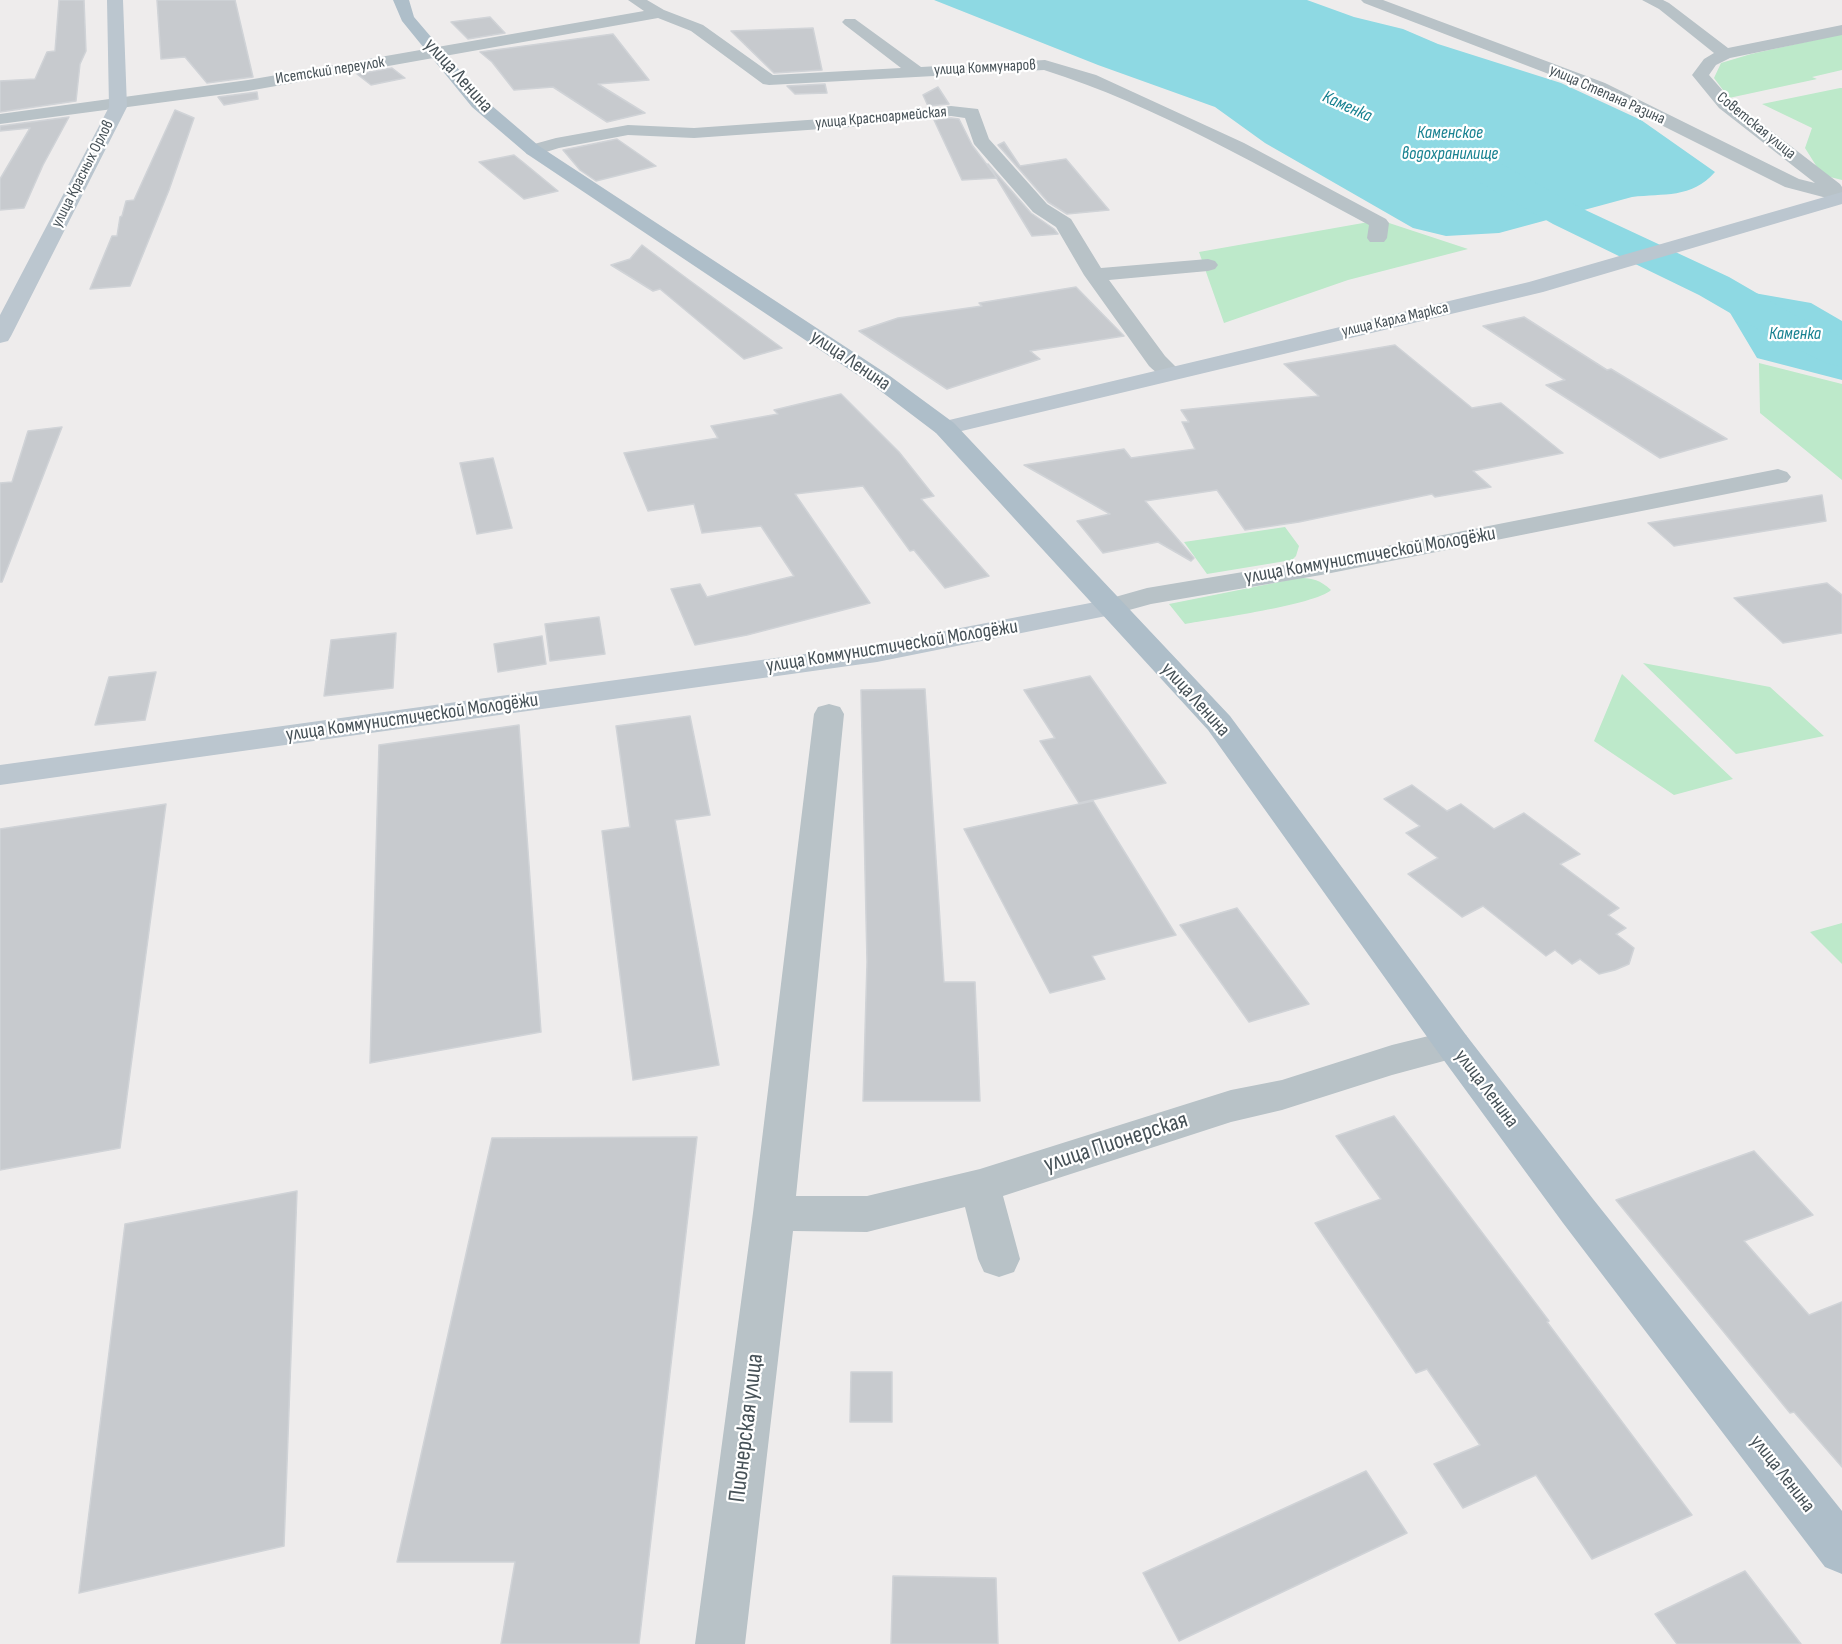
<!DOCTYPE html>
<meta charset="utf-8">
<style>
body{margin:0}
canvas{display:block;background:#eeecec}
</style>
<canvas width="1842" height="1644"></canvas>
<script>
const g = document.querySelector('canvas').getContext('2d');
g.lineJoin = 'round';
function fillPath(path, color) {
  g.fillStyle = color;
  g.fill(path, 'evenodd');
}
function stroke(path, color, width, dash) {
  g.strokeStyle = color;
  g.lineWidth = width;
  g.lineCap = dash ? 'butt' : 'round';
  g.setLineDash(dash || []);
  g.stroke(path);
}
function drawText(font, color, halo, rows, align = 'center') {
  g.font = font + ' "Sofia Sans Condensed",sans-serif';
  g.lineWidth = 4.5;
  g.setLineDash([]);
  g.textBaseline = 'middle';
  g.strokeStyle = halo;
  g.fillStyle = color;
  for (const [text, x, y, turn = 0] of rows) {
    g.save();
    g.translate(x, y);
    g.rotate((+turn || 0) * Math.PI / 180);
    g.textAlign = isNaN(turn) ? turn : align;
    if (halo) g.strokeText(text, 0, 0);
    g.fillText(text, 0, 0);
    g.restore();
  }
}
fillPath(new Path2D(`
 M 1842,34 L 1842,70 L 1812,77 L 1817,79 L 1729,98 L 1714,78 L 1721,63 L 1751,54 Z
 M 1840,88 L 1842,88 L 1842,180 L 1822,175 L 1805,148 L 1812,128 L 1762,104 Z
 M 1380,220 L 1468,249 L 1348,280 L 1224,323 L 1199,252 Z
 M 1759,363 L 1842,384 L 1842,480 L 1760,413 Z
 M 1285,527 L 1299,546 L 1296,556 L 1292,560 L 1207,574 L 1184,542 Z
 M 1299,578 C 1313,578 1320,580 1331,590 C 1315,605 1212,619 1185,624 L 1169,604 Z
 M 1643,663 L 1770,687 L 1824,736 L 1736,754 Z
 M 1622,674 L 1733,779 L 1674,795 L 1594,741 Z
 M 1842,923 L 1842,964 L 1810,932 Z`), '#bde9ca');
fillPath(new Path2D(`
 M 934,0 L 1307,0 L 1354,17 L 1403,29 L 1438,44 L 1561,83 L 1641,120 L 1715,172 C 1691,199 1664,193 1632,197 L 1499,233 L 1446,236 L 1413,228 L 1265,143 L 1215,107 L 1098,65 Z
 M 1714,286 L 1811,303 L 1842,321 L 1842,380 L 1757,358 Z`), '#8ed9e3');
fillPath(new Path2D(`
 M 1490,162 L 1503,165 L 1581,208 L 1729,277 L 1798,317 L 1842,337 L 1842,367 L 1826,363 L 1768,335 L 1699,295 L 1553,224 L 1477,181 L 1472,173 L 1477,165 Z`), '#8ed9e3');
const building = new Path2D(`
 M 59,0 L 84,0 L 86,51 L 80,64 L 76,101 L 0,112 L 0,81 L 35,79 L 47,52 L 55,51 Z
 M 157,0 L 235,0 L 253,77 L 207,83 L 185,57 L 161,59 Z
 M 490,17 L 505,33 L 468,39 L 451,22 Z
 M 813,28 L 822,70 L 774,73 L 731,31 Z
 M 613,34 L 649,80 L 598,84 L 645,113 L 607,122 L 553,87 L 514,90 L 492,62 L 480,52 Z
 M 392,68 L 405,78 L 371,85 L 357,74 Z
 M 825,84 L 827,93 L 795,94 L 787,86 Z
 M 938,87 L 949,104 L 928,106 L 923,95 Z
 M 257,92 L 258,99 L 224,105 L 218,97 Z
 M 175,110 L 194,118 L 169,190 L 130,286 L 90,289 L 112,236 L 117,236 L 120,217 L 122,216 L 126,201 L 134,200 Z
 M 69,117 L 43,165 L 24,208 L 0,210 L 0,179 L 30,128 L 0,131 L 0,126 Z
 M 951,118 L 959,119 L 972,145 L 997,178 L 962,180 L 934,120 Z
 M 617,139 L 656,166 L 596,181 L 580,170 L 563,150 Z
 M 1004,142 L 1020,166 L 1066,159 L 1109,210 L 1067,214 L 1048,202 L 998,145 Z
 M 514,155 L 524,163 L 558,191 L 524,199 L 479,162 Z
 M 988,164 L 1031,213 L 1054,229 L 1058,234 L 1032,236 Z
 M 642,245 L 689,280 L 782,348 L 744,359 L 660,289 L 653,291 L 611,265 L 630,259 Z
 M 1076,287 L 1124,336 L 1030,351 L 1040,359 L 947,389 L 859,331 L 898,318 L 982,306 L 979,303 Z
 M 1524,317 L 1607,370 L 1611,369 L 1727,439 L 1660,458 L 1546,385 L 1565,380 L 1483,326 Z
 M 1395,345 L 1472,408 L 1501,403 L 1563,453 L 1473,471 L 1491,487 L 1435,497 L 1432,494 L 1299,522 L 1245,530 L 1217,490 L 1145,501 L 1194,558 L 1191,561 L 1158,542 L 1103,553 L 1077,521 L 1110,514 L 1024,465 L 1124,449 L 1131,458 L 1195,449 L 1182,422 L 1189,422 L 1181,410 L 1319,396 L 1284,364 Z
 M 841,394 L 899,452 L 934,496 L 921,499 L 989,576 L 945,588 L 914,550 L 910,551 L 863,486 L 795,494 L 870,603 L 747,635 L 695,645 L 671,589 L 700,584 L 707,597 L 794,576 L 761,526 L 702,533 L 694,504 L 648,511 L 624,453 L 718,438 L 711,426 L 778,414 L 774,410 Z
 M 62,427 L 2,582 L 0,582 L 0,483 L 12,482 L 28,431 Z
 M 493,458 L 512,528 L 477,534 L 460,463 Z
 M 1822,495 L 1826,521 L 1674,546 L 1648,523 Z
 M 1827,583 L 1842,595 L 1842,633 L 1783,643 L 1734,598 Z
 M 599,617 L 605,654 L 550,661 L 545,624 Z
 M 396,633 L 393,688 L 324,696 L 331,640 Z
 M 542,636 L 546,664 L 498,672 L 494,644 Z
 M 156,672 L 145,720 L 95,725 L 109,677 Z
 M 1090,676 L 1166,783 L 1079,803 L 1040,741 L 1055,738 L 1024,690 Z
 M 925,689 L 944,982 L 975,982 L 980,1101 L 863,1101 L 867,962 L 861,690 Z
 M 690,716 L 710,815 L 675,820 L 719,1065 L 633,1080 L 602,831 L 630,827 L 616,726 Z
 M 519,725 L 541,1032 L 370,1063 L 379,745 Z
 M 1412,785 L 1447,811 L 1461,804 L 1494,829 L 1524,813 L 1580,854 L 1560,864 L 1619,908 L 1608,915 L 1626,928 L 1616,934 L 1634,948 L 1629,964 L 1615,970 L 1599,974 L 1580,959 L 1572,964 L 1555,950 L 1546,956 L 1483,906 L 1462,917 L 1408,874 L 1438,858 L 1406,833 L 1420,826 L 1384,799 Z
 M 1093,801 L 1176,935 L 1092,956 L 1105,979 L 1050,993 L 964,829 Z
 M 166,804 L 120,1148 L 0,1170 L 0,829 Z
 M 1237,908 L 1309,1004 L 1249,1022 L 1180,925 Z
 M 1394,1116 L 1549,1321 L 1547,1322 L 1692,1515 L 1592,1559 L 1536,1475 L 1463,1508 L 1434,1464 L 1480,1445 L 1427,1369 L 1416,1373 L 1315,1223 L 1381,1199 L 1336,1136 Z
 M 697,1137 L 639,1644 L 501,1644 L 515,1562 L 397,1562 L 492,1138 Z
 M 1754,1151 L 1813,1215 L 1744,1241 L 1809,1315 L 1842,1302 L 1842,1467 L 1794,1412 L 1790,1413 L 1616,1200 Z
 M 297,1191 L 284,1546 L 79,1593 L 125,1224 Z
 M 851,1372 L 892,1372 L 892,1422 L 850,1422 Z
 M 1366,1471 L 1407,1533 L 1179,1641 L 1143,1573 Z
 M 1745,1571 L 1801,1644 L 1677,1644 L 1655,1614 Z
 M 893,1576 L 996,1578 L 998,1644 L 891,1644 Z`);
fillPath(building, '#c7cace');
stroke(building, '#d0d3d7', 1.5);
fillPath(new Path2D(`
 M 628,0 L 647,0 L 664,10 L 703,25 L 773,75 L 901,68 L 845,25 L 842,22 L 845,19 L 855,19 L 921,67 L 1045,60 L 1096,75 L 1244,143 L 1386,219 L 1389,223 L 1387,238 L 1384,242 L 1370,242 L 1367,238 L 1369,225 C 1266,170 1156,105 1044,70 L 769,85 L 763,84 L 691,31 L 658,18 L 248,91 L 0,124 L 0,114 L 248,80 L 644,11 Z
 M 1361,0 L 1383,0 L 1605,83 L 1799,179 L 1815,183 L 1719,108 L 1692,75 L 1704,59 L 1714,53 L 1659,9 L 1642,0 L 1663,0 L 1669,3 L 1728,48 L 1842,25 L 1842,35 L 1730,58 L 1716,65 L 1709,75 L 1731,100 L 1840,184 L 1842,187 L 1842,202 L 1785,187 L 1593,91 L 1364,3 Z
 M 951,106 L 978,109 L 989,139 L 1047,204 L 1071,219 L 1101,268 L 1208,259 L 1215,261 L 1218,265 L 1215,269 L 1208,271 L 1109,280 L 1165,356 L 1182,373 L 1178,378 C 1164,381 1159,375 1149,366 L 1084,275 L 1056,227 L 1033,212 L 974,144 L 965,118 L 951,116 L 850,127 L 694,138 L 628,135 L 559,148 L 533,156 L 527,154 L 524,150 L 527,146 L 556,138 L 628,125 L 694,128 L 850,117 Z
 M 1778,469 L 1787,472 L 1791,477 L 1787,482 L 1321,575 L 1151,604 L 1111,615 L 1101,613 L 1097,607 L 1101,601 L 1147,588 L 1321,559 Z
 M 829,704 L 840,707 L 844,714 L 796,1196 L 867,1196 L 980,1169 L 1231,1090 L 1282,1080 L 1392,1045 L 1453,1030 L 1466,1035 L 1472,1045 L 1466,1055 L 1392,1075 L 1282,1110 L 1231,1122 L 1003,1196 L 1020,1259 L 1014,1272 L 999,1277 L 984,1272 L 978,1259 L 965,1207 L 867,1232 L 793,1231 L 745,1644 L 695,1644 L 753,1213 L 814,714 L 818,707 Z`), '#b8c2c7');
fillPath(new Path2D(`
 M 107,0 L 123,0 L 127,107 L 11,336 L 8,341 L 0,343 L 0,315 L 109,107 Z
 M 1842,192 L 1842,204 L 1543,292 L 945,435 L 936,433 L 933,428 L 936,423 L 945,421 L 1529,282 Z
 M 1111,599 L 1121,601 L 1125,607 L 1121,613 L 877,662 L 0,785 L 0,765 L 877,644 Z`), '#bbc6cf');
fillPath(new Path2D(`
 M 393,0 L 409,0 L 414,17 L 484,99 L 539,146 L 890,376 L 954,423 L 1230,716 L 1466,1035 L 1593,1199 L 1842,1511 L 1842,1574 L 1825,1567 L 1563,1223 L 1440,1055 L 1208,730 L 936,433 L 874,386 L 527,154 L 472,107 L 402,21 Z`), '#aebec9');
drawText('16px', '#465157', '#fff', [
 ["улица Коммунаров",985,68,-3],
 ["Исетский переулок",330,71,-9],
 ["улица Степана Разина",1607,95,24],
 ["улица Красноармейская",881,118,-5],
 ["Советская улица",1756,126,39],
 ["улица Красных Орлов",83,174,-63],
 ["улица Карла Маркса",1395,320,-13]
]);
drawText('italic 18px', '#188291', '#fff', [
 ["Каменка",1347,107,24],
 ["Каменское",1450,133],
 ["водохранилище",1450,154],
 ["Каменка",1795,334]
]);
drawText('20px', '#465157', '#fff', [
 ["улица Ленина",458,76,48],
 ["улица Ленина",850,361,34],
 ["улица Коммунистической Молодёжи",1370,556,-10],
 ["улица Коммунистической Молодёжи",892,647,-9],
 ["улица Ленина",1195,700,48],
 ["улица Коммунистической Молодёжи",412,718,-8],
 ["улица Ленина",1486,1089,53],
 ["улица Ленина",1782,1474,52]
]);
drawText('24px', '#465157', '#fff', [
 ["улица Пионерская",1116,1143,-18],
 ["Пионерская улица",747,1428,-83]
]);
</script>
